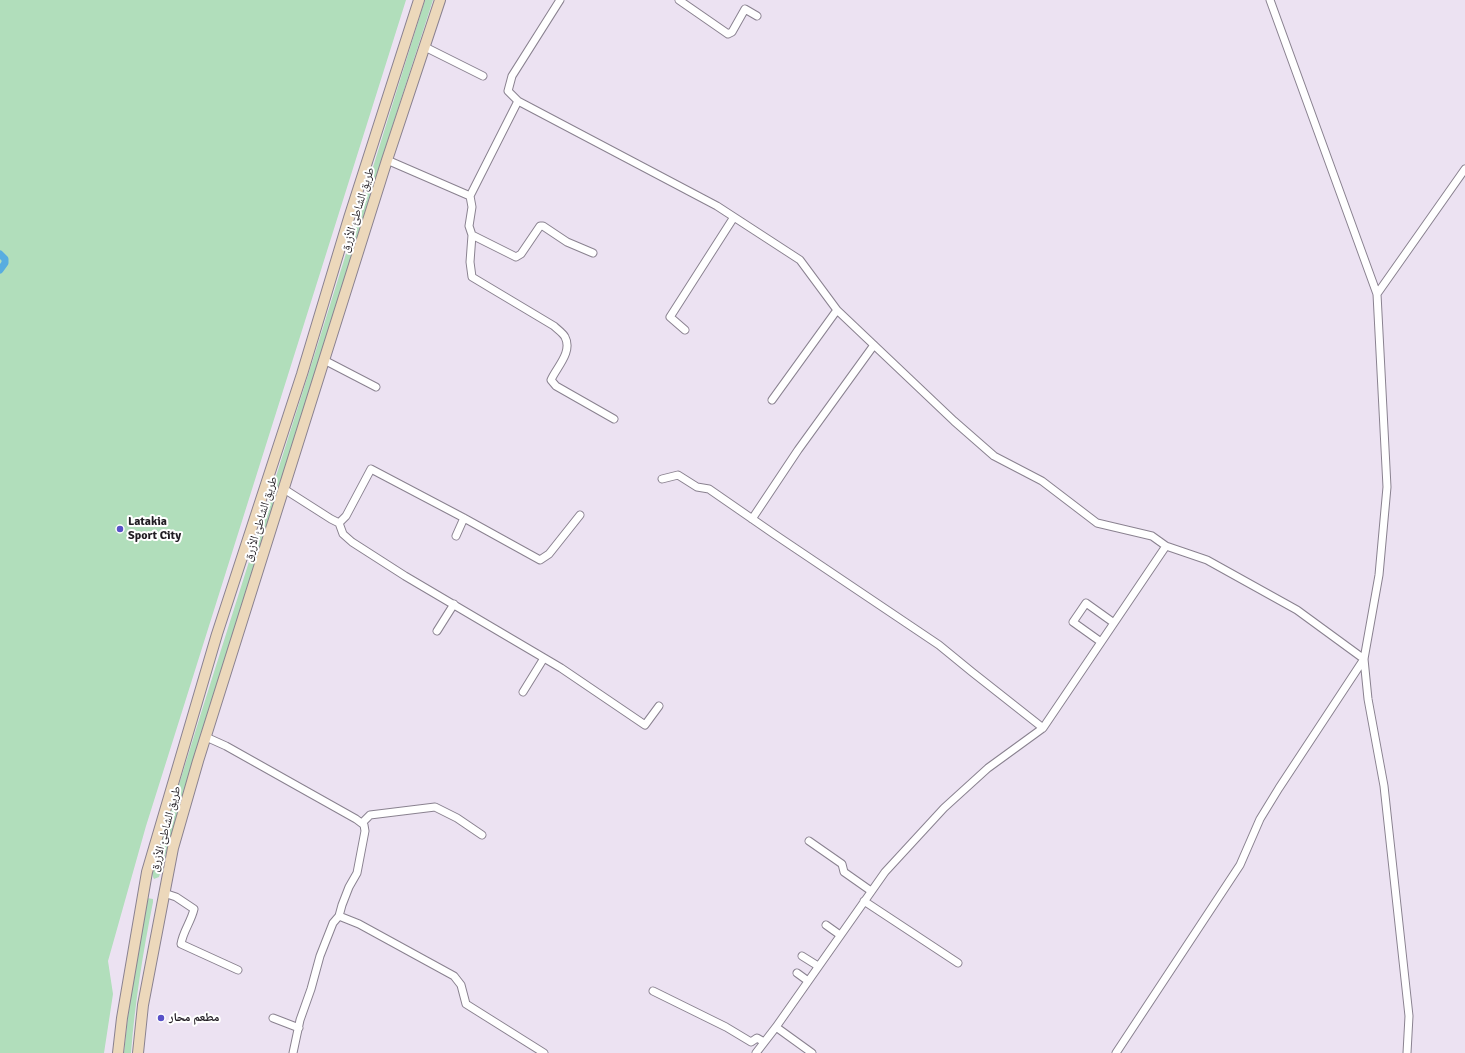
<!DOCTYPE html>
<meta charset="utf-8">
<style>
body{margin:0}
canvas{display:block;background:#ece2f2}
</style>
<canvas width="1465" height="1053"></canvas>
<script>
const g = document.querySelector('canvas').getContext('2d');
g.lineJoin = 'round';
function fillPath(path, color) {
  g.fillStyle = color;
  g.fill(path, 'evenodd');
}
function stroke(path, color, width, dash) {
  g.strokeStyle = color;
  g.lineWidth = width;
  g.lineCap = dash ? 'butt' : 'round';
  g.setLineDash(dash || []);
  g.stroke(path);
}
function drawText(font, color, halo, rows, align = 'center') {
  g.font = font + ' Signika,"Noto Naskh Arabic",sans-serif';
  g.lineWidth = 4;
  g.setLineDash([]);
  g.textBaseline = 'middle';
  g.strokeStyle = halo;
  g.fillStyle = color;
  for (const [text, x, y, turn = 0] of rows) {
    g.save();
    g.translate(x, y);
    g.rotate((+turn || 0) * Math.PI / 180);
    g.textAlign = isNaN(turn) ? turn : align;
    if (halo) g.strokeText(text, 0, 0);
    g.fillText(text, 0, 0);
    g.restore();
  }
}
fillPath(new Path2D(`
 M 0,0 L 406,0 L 146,826 L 108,961 L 113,994 L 104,1053 L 0,1053 Z
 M 425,0 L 433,0 L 370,195 L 316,373 L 287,461 L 176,818 L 159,877 L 154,879 L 153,877 L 152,872 L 202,710 L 316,350 Z
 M 147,898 L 153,899 L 153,902 C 143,952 135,1002 131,1053 L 124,1053 L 128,1016 L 146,900 Z`), '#b1debb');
stroke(new Path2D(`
 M 0,254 L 5,259 L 5,263 L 0,270`), '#58ade0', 7);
const minor = new Path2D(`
 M 560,0 L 512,76 L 508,91 L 518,101 L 717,206 L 800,260 L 837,310 L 954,421 L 994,456 L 1042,481 L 1097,523 L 1152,536 L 1166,546 L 1207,560 L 1297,610 L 1364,659 L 1279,788 L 1260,819 L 1240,865 L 1116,1053
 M 679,0 L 728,34 L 732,32 L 745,9 L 757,16
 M 1270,0 L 1377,294 L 1387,487 L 1379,575 L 1364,659 L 1368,699 L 1384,786 L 1409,1016 L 1407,1053
 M 425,47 L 483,76
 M 387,160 L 470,196 L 518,101
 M 470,196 L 472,207 L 469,226 L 472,235 L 470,262 L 472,277 L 554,326 C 557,329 563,333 565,337 C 573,352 556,368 551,380 L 556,386 L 614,419
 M 472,235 L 516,257 L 521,254 L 540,226 L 543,226 L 567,242 L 593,253
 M 1377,294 L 1465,169
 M 685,330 L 670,317 L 734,217
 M 324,360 L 376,387
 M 772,400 L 837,310
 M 662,479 L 678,475 L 697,487 L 709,489 L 774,534 L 939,645 L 972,672 L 1043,728
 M 284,489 L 331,519 L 339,523 L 346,516 L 371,469 L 464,518 L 540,560 L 549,554 L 580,515
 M 752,519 L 798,450 L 874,345
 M 339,523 L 343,534 L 352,542 L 405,576 L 561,668 L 645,725 L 659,706
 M 456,536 L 464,518
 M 437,631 L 454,604
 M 1101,642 L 1073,622 L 1086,603 L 1114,623
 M 523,692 L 544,658
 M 206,737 L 226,746 L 356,819 L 364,825 L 365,831 L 357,873 L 349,887 L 342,905 L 339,916
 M 362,823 L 370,815 L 435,807 L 457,818 L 482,835
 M 809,841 L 842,864 L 844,872 L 871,891
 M 164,893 L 176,897 L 194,909 C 191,922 183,931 181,944 L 238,970
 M 864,901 L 958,963
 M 826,925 L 840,935
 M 802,956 L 818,966
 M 797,973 L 808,981
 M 653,991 L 726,1027 L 751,1042 L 757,1038 L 764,1042
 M 273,1018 L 299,1028
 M 776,1027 L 812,1053
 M 293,1053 L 300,1020 L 311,989 L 320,956 L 333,923 L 339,916 L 359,924 L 454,976 L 461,985 L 466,1004 L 544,1053
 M 756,1053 L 776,1027 L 885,872 L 944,808 L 988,768 L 1043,728 L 1166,546`);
const secondary = new Path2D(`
 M 118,1053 L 122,1018 L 147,872 L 217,634 L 302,374 L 349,218 L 419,0
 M 138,1053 L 143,1005 L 173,848 L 198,761 L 387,160 L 440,0`);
stroke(minor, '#8a8290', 9);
stroke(secondary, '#8a8290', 12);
stroke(minor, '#fff', 7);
stroke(secondary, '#ecd8bb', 10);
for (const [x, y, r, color] of [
 [120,529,4,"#5850c8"],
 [161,1018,4,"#5850c8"]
]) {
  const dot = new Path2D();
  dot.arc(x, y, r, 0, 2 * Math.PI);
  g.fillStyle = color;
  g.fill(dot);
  stroke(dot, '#fff', 1.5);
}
drawText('12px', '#211d23', '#fff', [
 ["طريق الشاطئ الأزرق",358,210,-73],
 ["طريق الشاطئ الأزرق",261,519,-73],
 ["طريق الشاطئ الأزرق",166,829,-75]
]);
drawText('bold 12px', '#211d23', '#fff', [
 ["Latakia",128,522],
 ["Sport City",128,536],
 ["مطعم محار",169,1018]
], 'left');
</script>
